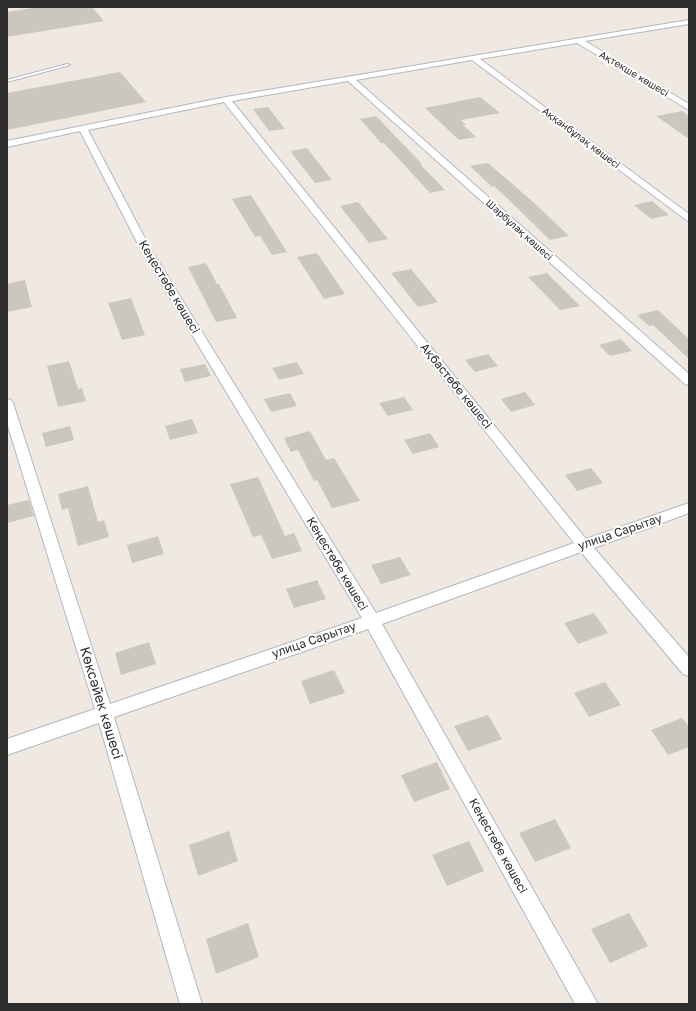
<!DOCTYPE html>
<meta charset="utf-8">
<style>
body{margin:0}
#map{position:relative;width:696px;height:1011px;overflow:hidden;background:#efe9e1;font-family:"Golos Text",sans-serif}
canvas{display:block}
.frame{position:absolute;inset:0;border:8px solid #2e2e2e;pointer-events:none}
</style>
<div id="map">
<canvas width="696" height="1011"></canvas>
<div class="frame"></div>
</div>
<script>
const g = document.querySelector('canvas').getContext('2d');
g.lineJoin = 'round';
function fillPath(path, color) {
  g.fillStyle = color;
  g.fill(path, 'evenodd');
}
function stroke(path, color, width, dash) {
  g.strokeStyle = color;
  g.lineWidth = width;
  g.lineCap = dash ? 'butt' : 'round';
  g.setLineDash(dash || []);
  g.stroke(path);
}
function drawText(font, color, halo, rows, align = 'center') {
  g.font = font + ' "Golos Text",sans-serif';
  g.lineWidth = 4;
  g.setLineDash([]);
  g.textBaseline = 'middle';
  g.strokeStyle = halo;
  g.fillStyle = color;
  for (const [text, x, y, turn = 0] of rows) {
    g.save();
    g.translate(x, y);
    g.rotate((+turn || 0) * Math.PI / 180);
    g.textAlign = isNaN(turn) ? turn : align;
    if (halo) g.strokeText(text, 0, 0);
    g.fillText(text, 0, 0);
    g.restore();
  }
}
fillPath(new Path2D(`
 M 39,7 L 92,7 L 104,21 L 7,37 L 7,12 Z
 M 120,72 L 146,102 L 7,130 L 7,93 Z
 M 480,97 L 500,113 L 461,120 L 466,125 L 463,125 L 476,137 L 459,140 L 425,108 Z
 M 268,107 L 285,129 L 269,131 L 253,109 Z
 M 682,111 L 689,116 L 689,139 L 656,116 Z
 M 376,116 L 422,164 L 420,164 L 445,190 L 430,193 L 384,143 L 381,143 L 360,119 Z
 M 307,148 L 332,180 L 315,183 L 290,151 Z
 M 488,163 L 531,200 L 569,236 L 550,240 L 507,198 L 494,186 L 492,187 L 470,166 Z
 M 251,195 L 287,252 L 272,255 L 260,236 L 255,237 L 232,199 Z
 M 652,201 L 669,215 L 651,219 L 634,205 Z
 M 358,202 L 388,239 L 369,243 L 340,206 Z
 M 317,253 L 345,294 L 324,299 L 297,257 Z
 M 206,263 L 217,284 L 219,284 L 237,318 L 216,322 L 188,267 Z
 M 411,269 L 438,302 L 418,307 L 391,273 Z
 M 547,273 L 580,306 L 560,310 L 528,277 Z
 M 25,280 L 32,307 L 7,312 L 7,284 Z
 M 131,298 L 145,335 L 122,340 L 108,303 Z
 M 658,310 L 689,339 L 689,359 L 653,325 L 649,326 L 637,315 Z
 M 621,339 L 632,351 L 610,356 L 599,345 Z
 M 488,354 L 498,366 L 475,372 L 465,360 Z
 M 69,361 L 78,389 L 82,388 L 86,401 L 58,407 L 47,366 Z
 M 297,362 L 304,374 L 279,380 L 272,368 Z
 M 205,364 L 211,376 L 185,382 L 180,369 Z
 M 525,392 L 535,405 L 511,412 L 501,399 Z
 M 290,393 L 297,406 L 271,412 L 264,399 Z
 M 404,397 L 413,410 L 388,416 L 379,403 Z
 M 192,419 L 198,433 L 170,440 L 165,426 Z
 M 70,426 L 74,440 L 46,447 L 42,433 Z
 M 310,431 L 326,460 L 334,458 L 360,501 L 332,508 L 317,480 L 314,481 L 298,450 L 291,452 L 284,438 Z
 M 430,433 L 439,447 L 413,454 L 404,440 Z
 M 591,468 L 603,483 L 577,491 L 565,475 Z
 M 258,477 L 285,536 L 294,533 L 302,551 L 272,559 L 261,535 L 253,537 L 230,484 Z
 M 88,486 L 98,522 L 104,520 L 109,537 L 78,546 L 68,508 L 62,510 L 58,494 Z
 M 29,500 L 34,516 L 7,523 L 7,505 Z
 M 158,536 L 164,554 L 132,563 L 127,545 Z
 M 400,557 L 411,575 L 381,584 L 371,565 Z
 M 317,580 L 326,599 L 294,608 L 286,589 Z
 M 594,613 L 608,633 L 578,644 L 564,623 Z
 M 149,642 L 156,664 L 121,675 L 115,653 Z
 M 334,670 L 345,693 L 310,704 L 301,681 Z
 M 605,682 L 621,705 L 589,717 L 574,693 Z
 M 488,715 L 502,739 L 468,751 L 454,726 Z
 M 682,718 L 689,727 L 689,747 L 668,755 L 651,730 Z
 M 437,762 L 450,789 L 414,802 L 401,775 Z
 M 555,819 L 571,848 L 535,862 L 519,833 Z
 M 229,831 L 238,861 L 198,876 L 189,845 Z
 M 469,841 L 484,871 L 447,886 L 432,855 Z
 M 629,913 L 648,946 L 610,963 L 591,929 Z
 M 248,923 L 259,957 L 216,974 L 206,939 Z`), '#cbc7bf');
const lane = new Path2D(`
 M 67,64 L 70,65 L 7,82 L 7,80 Z`);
const street = new Path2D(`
 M 689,20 L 689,24 L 585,41 L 689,104 L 689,110 L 577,43 L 480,59 L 689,214 L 689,222 L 472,60 L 356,80 L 689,374 L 689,385 L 685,384 L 348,81 L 232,101 L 586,539 L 689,503 L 689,513 L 594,548 L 689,657 L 689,676 L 683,674 L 581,552 L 382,624 L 598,1004 L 575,1004 L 368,629 L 114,717 L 202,1004 L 180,1004 L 99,723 L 7,755 L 7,739 L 95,709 L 7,423 L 7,399 L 11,400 L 13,403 L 110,704 L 362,618 L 140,248 L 80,131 L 7,147 L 7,141 L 226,97 ZM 224,102 L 574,543 L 376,613 L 150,248 L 88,130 Z`);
stroke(lane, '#b4b7c1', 2);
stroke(street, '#b4b7c1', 2);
fillPath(lane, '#fff');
fillPath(street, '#fff');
drawText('10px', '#2e2e2e', '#fff', [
 ["Ақтекше көшесі",634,74,31],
 ["Аққанбұлақ көшесі",581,138,37],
 ["Шарбұлақ көшесі",519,230,42]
]);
drawText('12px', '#2e2e2e', '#fff', [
 ["Кеңестөбе көшесі",169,287,59],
 ["Ақбастөбе көшесі",456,386,51],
 ["улица Сарытау",620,532,-19],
 ["Кеңестөбе көшесі",337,564,59],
 ["улица Сарытау",314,640,-19],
 ["Кеңестөбе көшесі",498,846,61]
]);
drawText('14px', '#2e2e2e', '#fff', [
 ["Көксәйек көшесі",101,703,73]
]);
</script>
